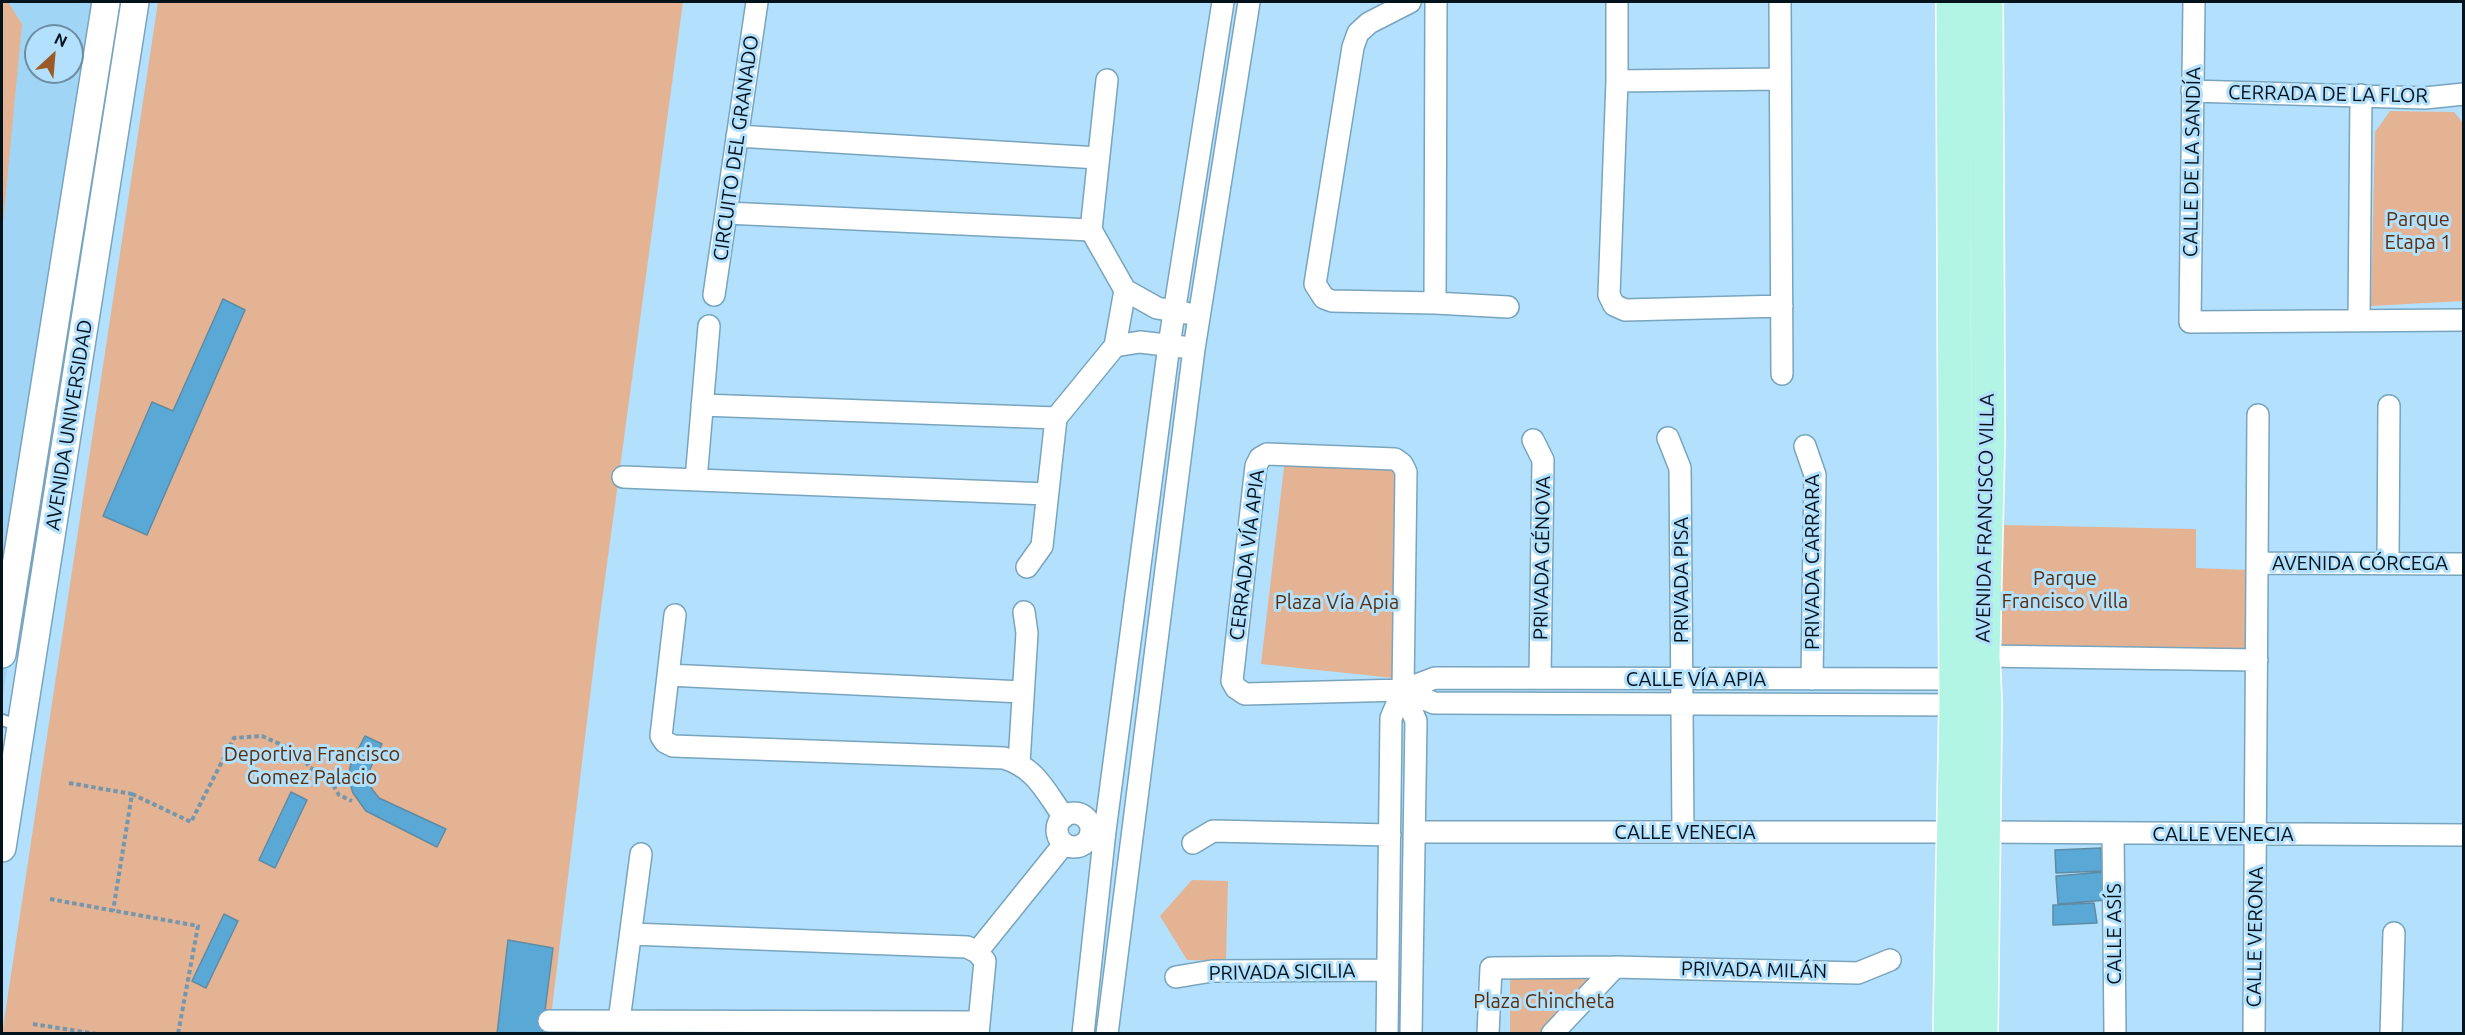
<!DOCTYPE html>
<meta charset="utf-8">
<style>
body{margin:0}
#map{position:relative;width:2465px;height:1035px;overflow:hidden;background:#b3e0fc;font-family:Ubuntu,sans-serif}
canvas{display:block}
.frame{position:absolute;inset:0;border:3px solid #03131c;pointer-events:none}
.north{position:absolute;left:24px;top:24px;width:60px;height:60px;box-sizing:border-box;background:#b3e0fc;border:2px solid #6d8ea2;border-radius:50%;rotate:26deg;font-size:16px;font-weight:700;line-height:24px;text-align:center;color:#03131c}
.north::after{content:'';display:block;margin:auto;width:21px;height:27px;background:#9b5a26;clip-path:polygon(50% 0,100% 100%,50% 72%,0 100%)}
</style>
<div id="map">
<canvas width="2465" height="1035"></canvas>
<div class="frame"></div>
<div class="north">N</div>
</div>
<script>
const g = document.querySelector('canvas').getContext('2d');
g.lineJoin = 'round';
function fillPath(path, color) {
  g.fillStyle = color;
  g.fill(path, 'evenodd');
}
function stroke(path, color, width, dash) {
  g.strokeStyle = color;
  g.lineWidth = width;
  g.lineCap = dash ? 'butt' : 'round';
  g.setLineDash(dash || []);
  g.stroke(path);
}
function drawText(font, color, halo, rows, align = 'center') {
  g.font = font + ' Ubuntu,sans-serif';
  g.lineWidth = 6;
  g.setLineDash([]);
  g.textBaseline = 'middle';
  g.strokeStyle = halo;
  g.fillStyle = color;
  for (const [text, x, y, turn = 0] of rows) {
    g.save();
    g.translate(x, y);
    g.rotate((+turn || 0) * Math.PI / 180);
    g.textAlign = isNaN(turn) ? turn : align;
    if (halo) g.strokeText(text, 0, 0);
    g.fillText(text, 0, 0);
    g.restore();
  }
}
fillPath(new Path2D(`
 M 2,2 L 102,2 L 2,704 ZM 36,36 L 72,36 L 72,72 L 36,72 Z`), '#a0d5f5');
fillPath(new Path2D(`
 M 2,2 L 8,2 L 22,24 L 2,234 Z
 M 158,2 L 683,2 L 599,623 L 549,1033 L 2,1034 Z
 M 2390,111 L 2454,112 L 2463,123 L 2463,301 L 2371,306 L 2375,132 Z
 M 1285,459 L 1411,465 L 1403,679 L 1261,664 Z
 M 2002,525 L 2196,529 L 2196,568 L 2249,570 L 2250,652 L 2002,652 Z
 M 1192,880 L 1228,881 L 1226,961 L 1187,960 L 1160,916 Z
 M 1510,967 L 1622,969 L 1560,1033 L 1510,1034 Z`), '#e4b393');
const building = new Path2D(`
 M 223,299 L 245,310 L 147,535 L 103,516 L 152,402 L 173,411 Z
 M 365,736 L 382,744 L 370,769 L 368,779 L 372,789 L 379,798 L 446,829 L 437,847 L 366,811 L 353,793 L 348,778 L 351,763 Z
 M 291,792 L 307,800 L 275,868 L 259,860 Z
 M 2101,848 L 2102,871 L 2056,873 L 2055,850 Z
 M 2104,872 L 2107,900 L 2058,904 L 2056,876 Z
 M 2094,903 L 2097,923 L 2053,925 L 2053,905 Z
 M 224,914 L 238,921 L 206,988 L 192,981 Z
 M 508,940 L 553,948 L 542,1034 L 497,1034 Z`);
fillPath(building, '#5aa8d5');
stroke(building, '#608ba4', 1.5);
const service = new Path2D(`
 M 2,720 L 21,726`);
const minor = new Path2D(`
 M 1410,2 L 1369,23 L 1358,33 L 1353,47 L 1315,284 L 1324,298 L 1332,301 L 1435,303 L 1508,307
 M 1617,2 L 1617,81 L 1609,295 L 1614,305 L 1625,310 L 1782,306
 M 1780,2 L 1782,374
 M 2194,2 L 2190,322 L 2464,320
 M 1107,80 L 1091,230 L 1125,290 L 1157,308 L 1186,313
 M 1617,81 L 1780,79
 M 2192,91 L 2425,98 L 2464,94
 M 737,136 L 1098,158
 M 726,213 L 1091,230
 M 714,295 L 757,2
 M 1435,303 L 1436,2
 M 2359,320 L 2361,95
 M 1115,346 L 1140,342 L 1183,347
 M 702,405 L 1056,418
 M 1668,438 L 1680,468 L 1683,832
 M 1533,440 L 1543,460 L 1540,678
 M 1805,446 L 1815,475 L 1812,679
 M 623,477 L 1047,494
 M 696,480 L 709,326
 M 2257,563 L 2464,564
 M 2388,563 L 2389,406
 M 1027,567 L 1042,546 L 1056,418 L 1115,346 L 1125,290
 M 675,615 L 661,736 L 665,742 L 673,746 L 1004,758 C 1036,768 1045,791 1064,817
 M 668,675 L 1022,692
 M 1403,690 L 1434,703 L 1967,705
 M 1403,690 L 1416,721 L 1411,1034
 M 1019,763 L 1027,633 L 1024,612
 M1057 830a17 17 0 1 1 34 0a17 17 0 1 1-34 0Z
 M 1415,832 L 1954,832
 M 1983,832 L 2464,835
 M 2113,834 L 2115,1034
 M 1193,843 L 1213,831 L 1390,835
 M 631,934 L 967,947 L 977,952 L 985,961 L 978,1034
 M 977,952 L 1064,844
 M 1176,977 L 1212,971 L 1388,970
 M 549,1021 L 979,1022
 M 619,1021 L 641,854
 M 1083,1034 L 1105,831 L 1169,345 L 1223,2
 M 1107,1034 L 1194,349 L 1249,2
 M 1387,1034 L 1391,718 L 1403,690 L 1406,472 L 1402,464 L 1395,459 L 1267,454 L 1260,458 L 1256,466 L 1232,681 L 1236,688 L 1245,694 L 1403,690 L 1435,678 L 1956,679 L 1983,656 L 2257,660
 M 1488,1034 L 1491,968 L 1615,967 L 1858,973 L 1890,960
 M 1552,1034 L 1615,967
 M 2254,1034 L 2258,415
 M 2391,1034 L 2394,933`);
const tertiary = new Path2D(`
 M 2,654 L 106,2
 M 2,848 L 135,2`);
const primary = new Path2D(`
 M 1950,1034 L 1956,705 L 1953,2
 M 1981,1034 L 1985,706 L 1983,656 L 1988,437 L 1986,2`);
stroke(service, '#78a4be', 14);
stroke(minor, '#78a4be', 24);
stroke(tertiary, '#78a4be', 30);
stroke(primary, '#fff', 36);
stroke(new Path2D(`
 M 69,783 L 132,794 L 113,911
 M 132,794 L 191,822 L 234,738 L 262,736 L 300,753 L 309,767 L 329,778 L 339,795 L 352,801
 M 50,899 L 198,926 L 178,1034
 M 33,1024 L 97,1034`), '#7597ad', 4, [4.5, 3]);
stroke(service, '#fff', 10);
stroke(minor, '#fff', 21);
stroke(tertiary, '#fff', 27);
stroke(primary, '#b2f5e5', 33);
drawText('20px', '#03131c', '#b3e0fc', [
 ["CERRADA DE LA FLOR",2328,94,1],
 ["CIRCUITO DEL GRANADO",736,148,-82],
 ["CALLE DE LA SANDÍA",2192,162,-89],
 ["AVENIDA UNIVERSIDAD",69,425,-81],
 ["AVENIDA FRANCISCO VILLA",1985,518,-89],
 ["CERRADA VÍA APIA",1247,555,-83],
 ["PRIVADA GÉNOVA",1542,558,-89],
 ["PRIVADA CARRARA",1812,562,-90],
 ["AVENIDA CÓRCEGA",2360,563],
 ["PRIVADA PISA",1681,580,-90],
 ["CALLE VÍA APIA",1696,679],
 ["CALLE VENECIA",1685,832],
 ["CALLE VENECIA",2223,834],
 ["CALLE ASÍS",2114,934,-90],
 ["CALLE VERONA",2255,937,-89],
 ["PRIVADA MILÁN",1754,970,1],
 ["PRIVADA SICILIA",1282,972,-1]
]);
drawText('20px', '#5b2f0b', '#b3e0fc', [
 ["Parque",2418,219],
 ["Etapa 1",2418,242],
 ["Parque",2065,578],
 ["Francisco Villa",2065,601],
 ["Plaza Vía Apia",1337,602],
 ["Deportiva Francisco",312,754],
 ["Gomez Palacio",312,777],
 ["Plaza Chincheta",1544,1001]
]);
</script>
